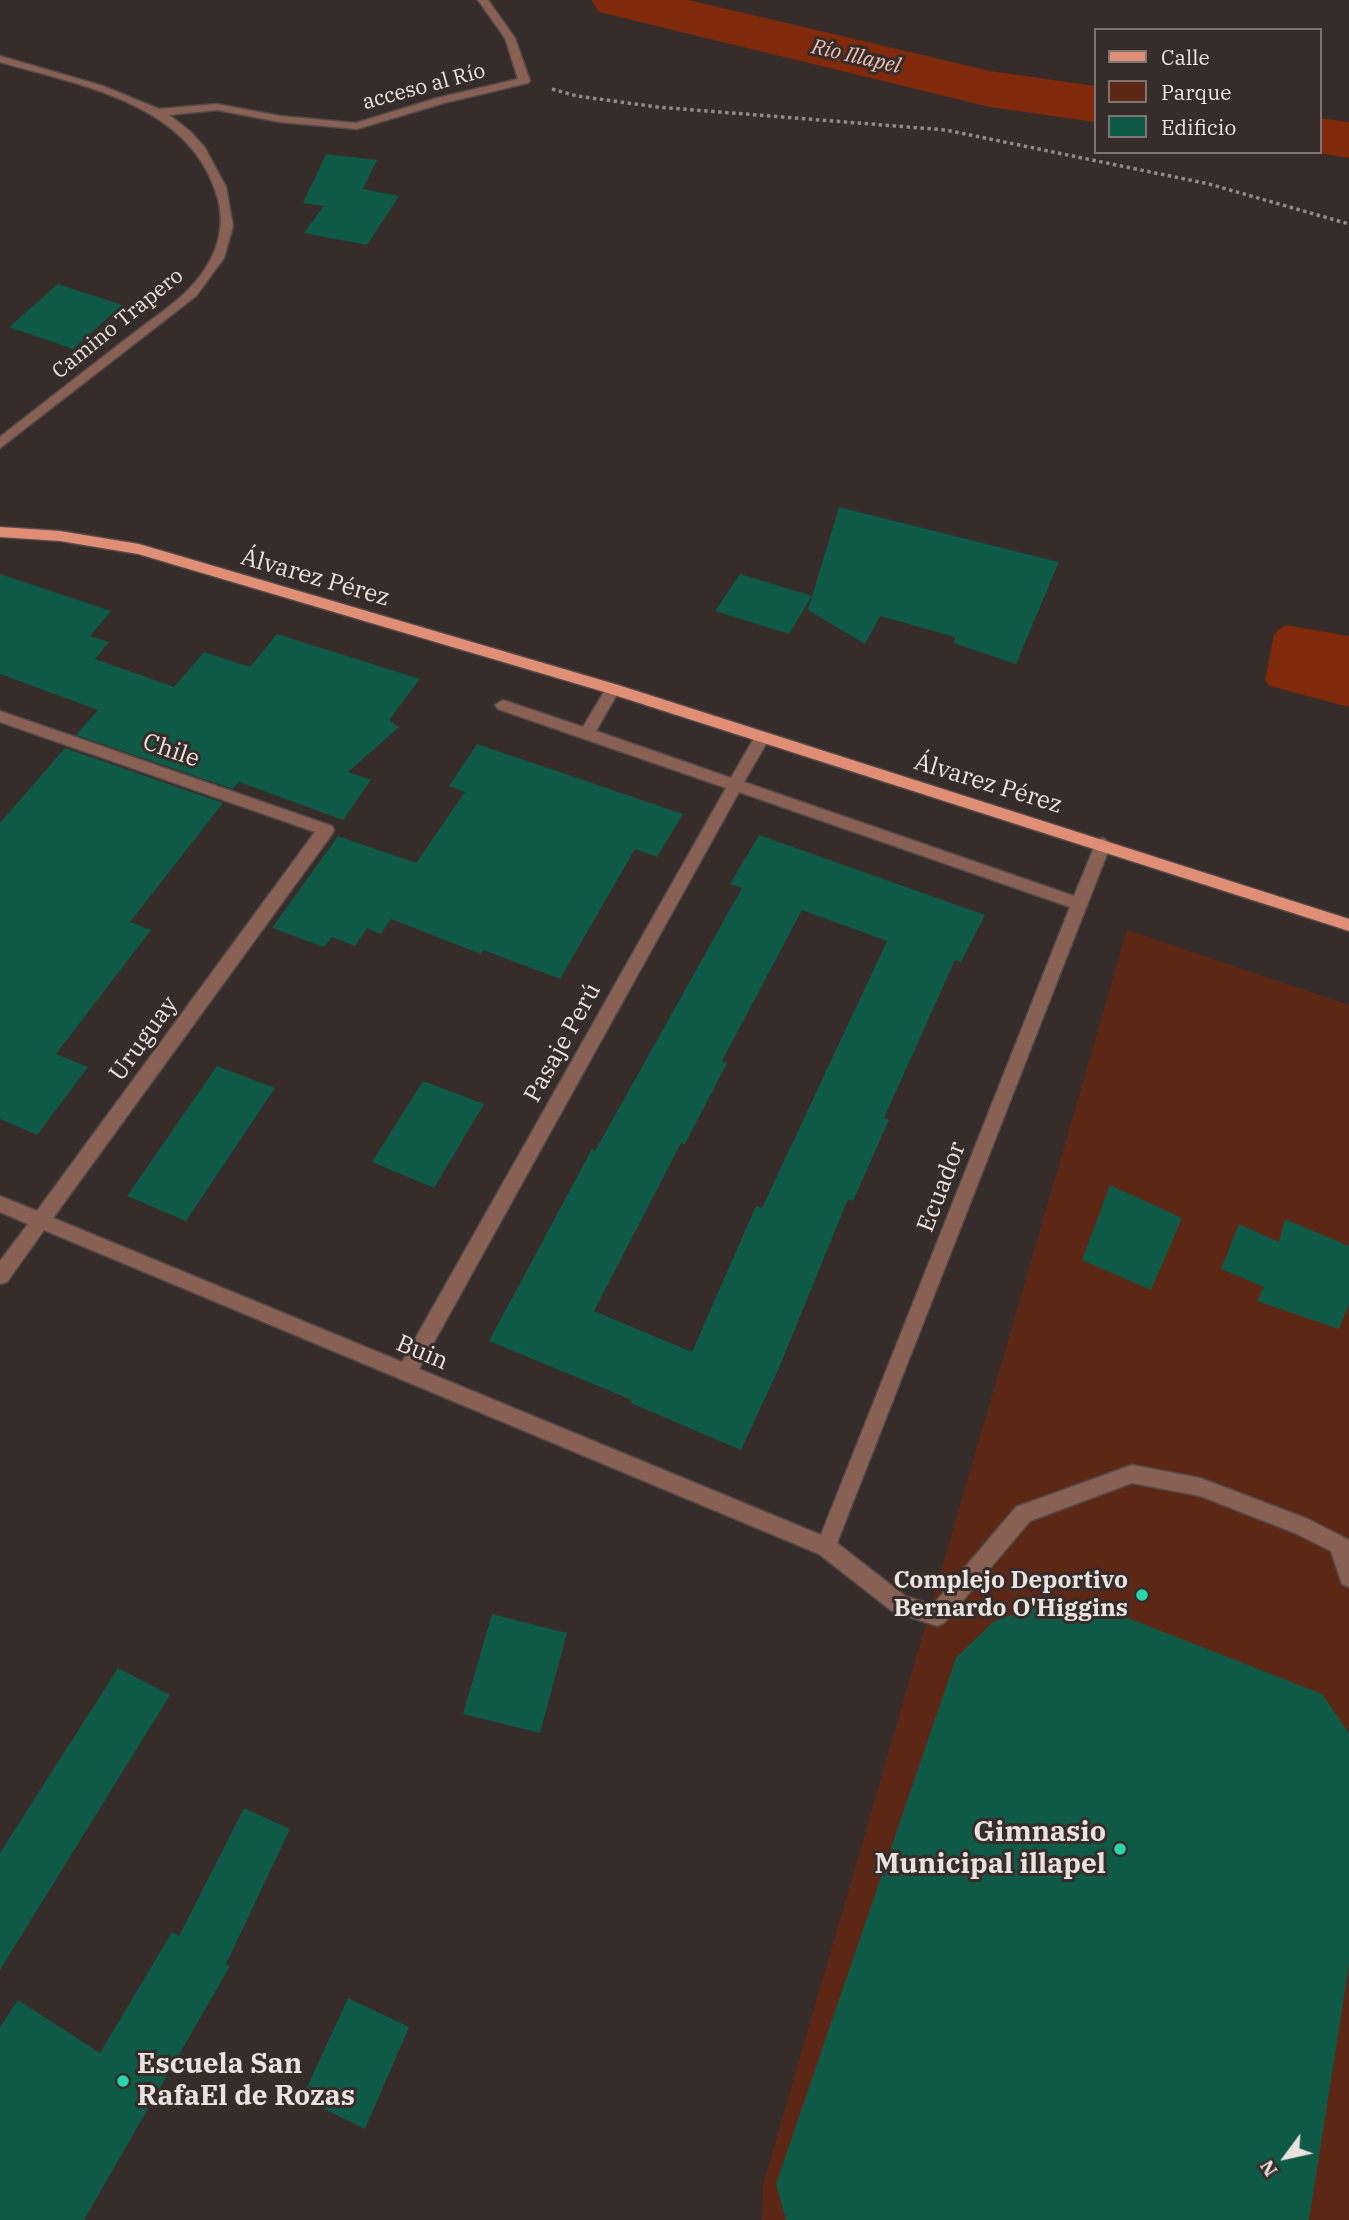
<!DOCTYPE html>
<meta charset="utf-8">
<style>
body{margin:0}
#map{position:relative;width:1349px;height:2220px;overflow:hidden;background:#362c29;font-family:"IBM Plex Serif",serif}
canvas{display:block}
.legend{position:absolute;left:1094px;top:28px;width:228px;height:126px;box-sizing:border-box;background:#362c29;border:2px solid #7e7572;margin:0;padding:9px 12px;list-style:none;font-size:21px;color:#e9e2e0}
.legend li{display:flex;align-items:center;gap:14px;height:35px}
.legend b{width:35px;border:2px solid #7e7572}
.north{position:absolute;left:1251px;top:2122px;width:70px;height:70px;-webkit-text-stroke:5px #362c29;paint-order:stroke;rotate:237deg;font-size:19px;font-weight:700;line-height:28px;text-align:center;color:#e9e2e0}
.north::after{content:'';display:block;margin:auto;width:24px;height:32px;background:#e9e2e0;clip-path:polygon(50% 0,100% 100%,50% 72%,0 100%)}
</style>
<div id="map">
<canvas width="1349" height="2220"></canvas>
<ul class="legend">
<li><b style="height:9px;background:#e08e76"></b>Calle</li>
<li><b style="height:19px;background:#5d2716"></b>Parque</li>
<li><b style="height:19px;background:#0f5947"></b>Edificio</li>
</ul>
<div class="north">N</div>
</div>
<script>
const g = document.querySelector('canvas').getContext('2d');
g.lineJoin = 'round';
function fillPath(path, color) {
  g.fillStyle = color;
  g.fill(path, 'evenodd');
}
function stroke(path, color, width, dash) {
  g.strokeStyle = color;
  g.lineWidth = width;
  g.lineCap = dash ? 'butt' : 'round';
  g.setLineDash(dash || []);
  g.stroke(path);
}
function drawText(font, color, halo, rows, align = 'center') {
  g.font = font + ' "IBM Plex Serif",serif';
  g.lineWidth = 6;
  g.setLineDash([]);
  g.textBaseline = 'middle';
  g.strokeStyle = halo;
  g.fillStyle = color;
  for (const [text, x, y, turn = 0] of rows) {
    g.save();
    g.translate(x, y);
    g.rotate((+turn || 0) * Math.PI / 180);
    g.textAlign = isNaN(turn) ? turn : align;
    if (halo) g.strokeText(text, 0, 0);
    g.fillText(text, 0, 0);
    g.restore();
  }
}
fillPath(new Path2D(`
 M 1127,930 L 1349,1005 L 1349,2220 L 762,2220 L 763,2185 Z`), '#5d2716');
fillPath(new Path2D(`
 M 1285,625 L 1349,636 L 1349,707 L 1270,686 L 1265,681 L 1274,634 Z`), '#80290b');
fillPath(new Path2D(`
 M 591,0 L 689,0 L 990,71 L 1095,86 L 1095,122 L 990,107 L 599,12 Z
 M 1319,118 L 1349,122 L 1349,158 L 1312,152 L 1319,152 Z`), '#80290b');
fillPath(new Path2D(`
 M 326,154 L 377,160 L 363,189 L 399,196 L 367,245 L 304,233 L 324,206 L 303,203 Z
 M 58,284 L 122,305 L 73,349 L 9,327 Z
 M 839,507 L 1059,562 L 1016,664 L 954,643 L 955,637 L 880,616 L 865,644 L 808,610 Z
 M 0,574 L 111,611 L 90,636 L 109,642 L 95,659 L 174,687 L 204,652 L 250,667 L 277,634 L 420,679 L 389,720 L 399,727 L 348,772 L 371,780 L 343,820 L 239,782 L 233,789 L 76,735 L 98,710 L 0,674 Z
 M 740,574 L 812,596 L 789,634 L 715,611 Z
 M 477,744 L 683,814 L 657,857 L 635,849 L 560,979 L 483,950 L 481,954 L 391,919 L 381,934 L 367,928 L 355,946 L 332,937 L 324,947 L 272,928 L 338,836 L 416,863 L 465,792 L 449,786 Z
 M 65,748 L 223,803 L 130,922 L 151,930 L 56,1054 L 88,1067 L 37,1135 L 0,1119 L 0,823 Z
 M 759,835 L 985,915 L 961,962 L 955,960 L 884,1118 L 889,1120 L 853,1201 L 848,1199 L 779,1368 L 741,1450 L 631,1403 L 632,1400 L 489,1341 L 592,1149 L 595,1151 L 742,888 L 730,884 ZM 802,910 L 887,941 L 762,1208 L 756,1206 L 692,1352 L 594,1311 L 681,1143 L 685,1144 L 727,1063 L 722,1061 Z
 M 217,1066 L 275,1088 L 186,1221 L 127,1196 Z
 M 423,1081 L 484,1104 L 434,1188 L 372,1162 Z
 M 1110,1185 L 1182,1218 L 1151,1290 L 1082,1260 Z
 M 1285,1219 L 1349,1246 L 1349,1304 L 1339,1329 L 1257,1301 L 1264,1287 L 1221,1269 L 1239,1224 L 1279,1242 Z
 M 1087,1602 L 1322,1694 L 1349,1733 L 1349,1965 L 1309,2220 L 786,2220 L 776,2184 L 956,1658 L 993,1622 L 1041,1603 Z
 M 492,1614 L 567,1633 L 540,1733 L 463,1714 Z
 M 118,1668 L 170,1695 L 0,1970 L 0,1853 Z
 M 244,1808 L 290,1829 L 226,1964 L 230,1966 L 84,2220 L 0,2220 L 0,2027 L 18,2000 L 100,2053 L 172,1932 L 179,1936 Z
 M 348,1998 L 409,2027 L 365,2129 L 302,2098 Z`), '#0f5947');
const minor = new Path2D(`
 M 478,0 L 488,0 L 515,38 L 530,81 L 528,83 L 444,103 L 357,129 L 280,122 L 217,110 L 169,115 L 191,132 L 205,148 L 226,187 L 233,226 L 224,258 L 196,296 L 0,448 L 0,437 C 43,403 86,370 130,336 C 149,321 171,307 188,290 C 213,265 227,233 218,199 C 192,103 82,86 0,62 L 0,56 L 103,86 L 159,109 L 217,104 L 280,116 L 356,123 L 437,98 L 518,79 L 505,38 Z
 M 613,684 L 620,689 L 596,731 L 731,778 L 757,733 L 767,733 L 770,737 L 744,782 L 1074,896 L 1097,840 L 1103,838 L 1111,844 L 837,1543 L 905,1596 L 933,1605 L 1016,1507 L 1132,1465 L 1200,1478 L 1308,1519 L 1349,1540 L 1349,1587 L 1342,1584 L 1331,1551 L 1295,1533 L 1200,1496 L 1132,1483 L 1030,1521 L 944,1623 L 937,1626 L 892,1611 L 819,1554 L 44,1230 L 7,1282 L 0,1284 L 0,1261 L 28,1224 L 0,1212 L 0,1196 L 37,1211 L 315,832 L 0,722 L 0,711 L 332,826 L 334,830 L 332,834 L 53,1218 L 402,1362 L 726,788 L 498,709 L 495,705 L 503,700 L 583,727 L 608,685 ZM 739,792 L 1070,907 L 821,1535 L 419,1369 Z`);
const major = new Path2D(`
 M 0,527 L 60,531 L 139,544 L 618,685 L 1349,919 L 1349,931 L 608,693 L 138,554 L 60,541 L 0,537 Z`);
stroke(minor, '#534946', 3);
stroke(major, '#534946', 3);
stroke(new Path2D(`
 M 552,89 L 577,96 L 657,107 L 946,130 L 1209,184 L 1349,224`), '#918986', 3.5, [3.5, 3.5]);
fillPath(minor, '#886054');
fillPath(major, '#e08e76');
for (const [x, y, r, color] of [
 [1142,1595,7,"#2ad5ac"],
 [1120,1849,7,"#2ad5ac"],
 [123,2081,7,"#2ad5ac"]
]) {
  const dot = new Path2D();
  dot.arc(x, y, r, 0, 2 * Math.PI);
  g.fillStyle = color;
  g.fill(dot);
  stroke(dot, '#362c29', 2.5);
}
drawText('italic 21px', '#f3c0b1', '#362c29', [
 ["Río Illapel",856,57,13]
]);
drawText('21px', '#e9e2e0', '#362c29', [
 ["acceso al Río",424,87,-15],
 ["Camino Trapero",118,324,-39]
]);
drawText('24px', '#e9e2e0', '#362c29', [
 ["Álvarez Pérez",315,578,16],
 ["Chile",171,751,19],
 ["Álvarez Pérez",988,784,17],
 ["Uruguay",144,1039,-54],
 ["Pasaje Perú",563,1043,-61],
 ["Ecuador",942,1187,-69],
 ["Buin",422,1353,23]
]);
drawText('bold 24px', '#e9e2e0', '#362c29', [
 ["Complejo Deportivo",1128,1581],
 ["Bernardo O'Higgins",1128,1609]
], 'right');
drawText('bold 28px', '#e9e2e0', '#362c29', [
 ["Gimnasio",1106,1833],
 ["Municipal illapel",1106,1865],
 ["Escuela San",137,2065,"left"],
 ["RafaEl de Rozas",137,2097,"left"]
], 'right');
</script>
